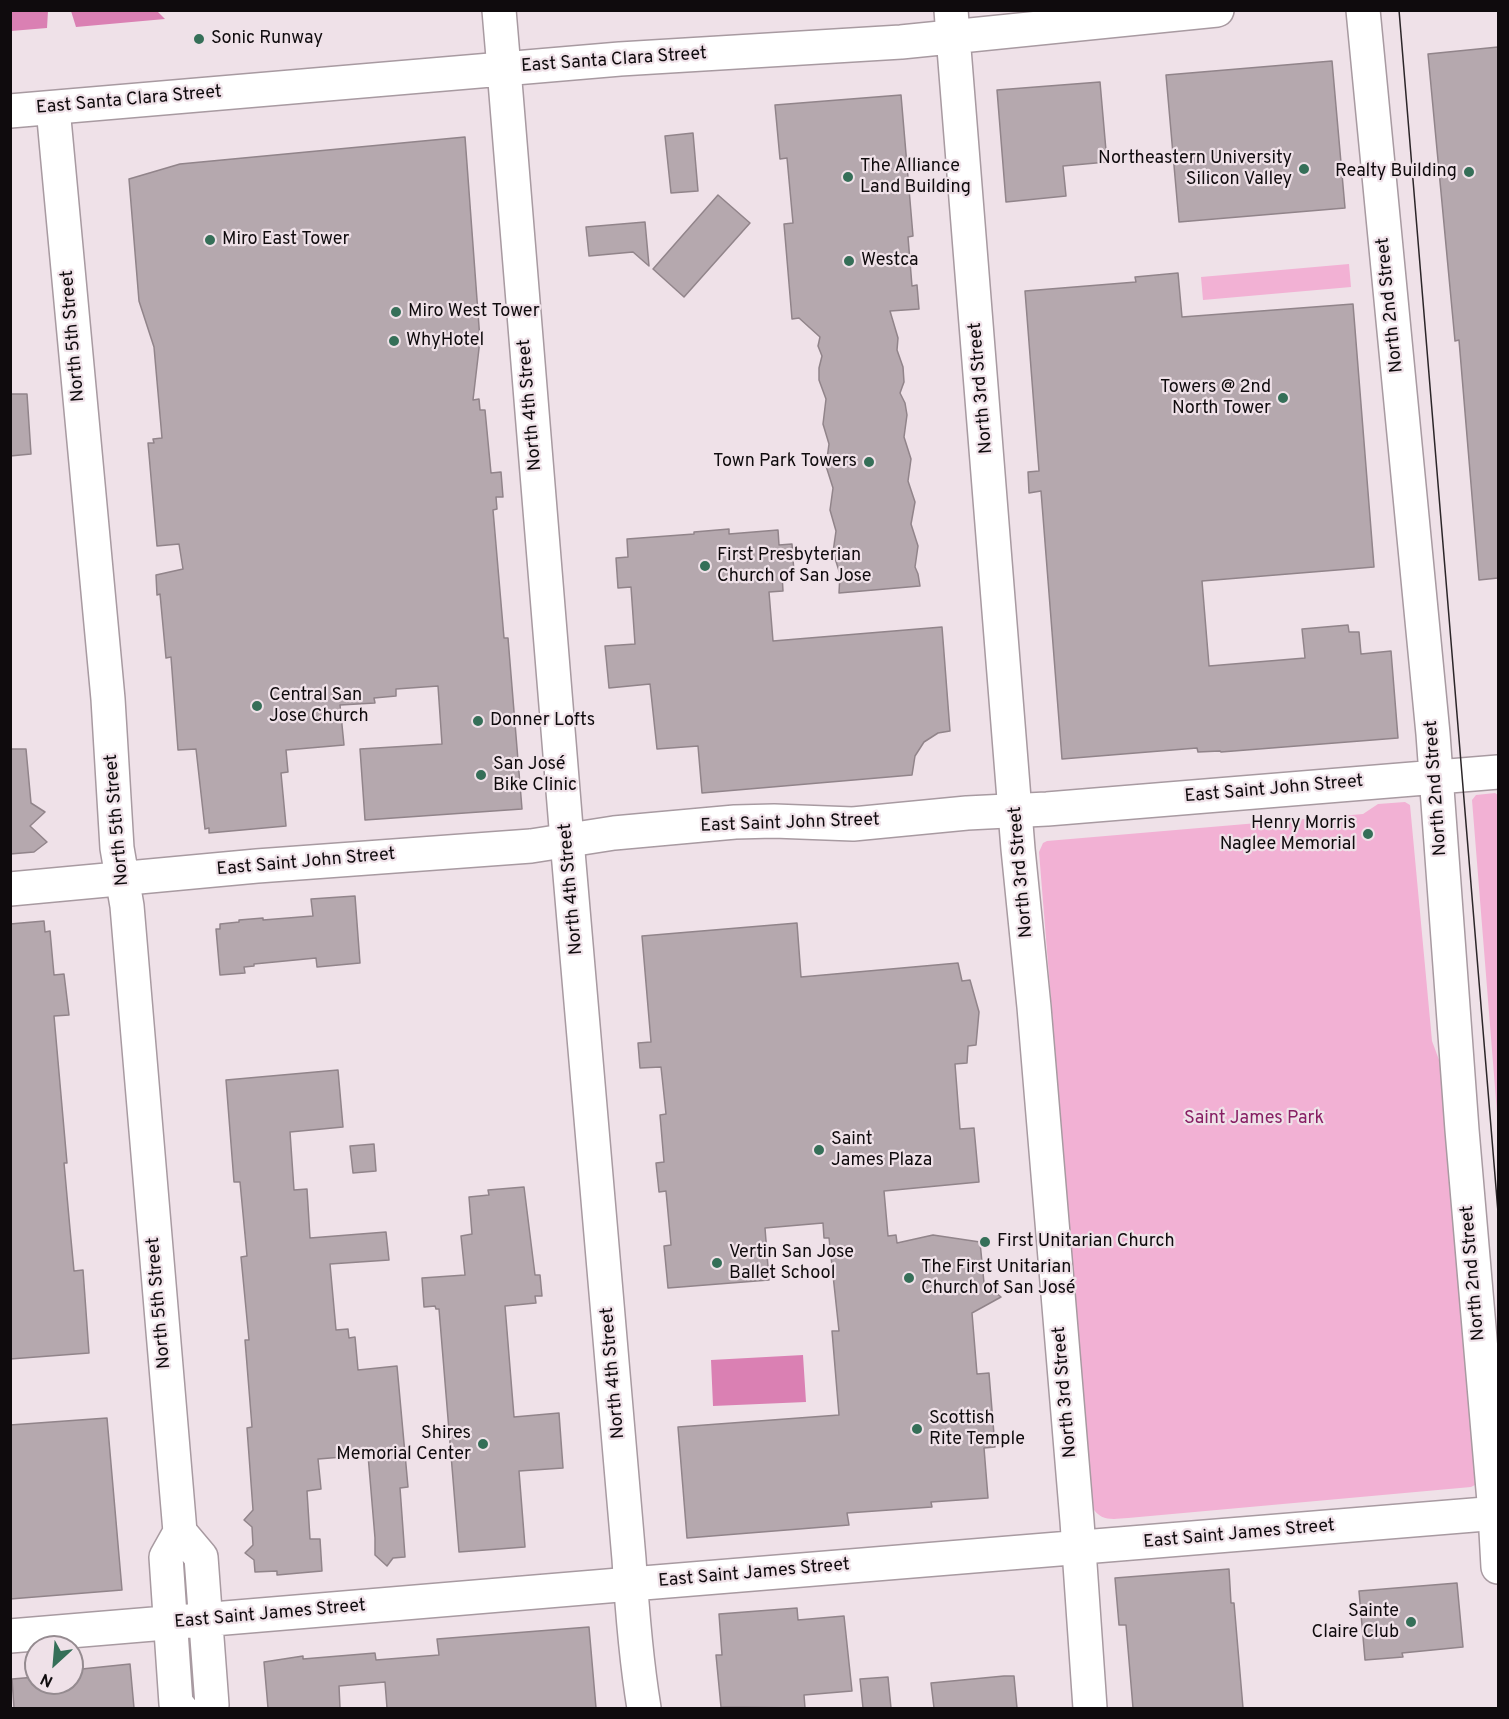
<!DOCTYPE html>
<meta charset="utf-8">
<style>
body{margin:0}
#map{position:relative;width:1509px;height:1719px;overflow:hidden;background:#efe1e8;font-family:Overpass,sans-serif}
canvas{display:block}
.frame{position:absolute;inset:0;border:12px solid #0f0b0d;pointer-events:none}
.north{position:absolute;left:24px;top:1635px;width:60px;height:60px;box-sizing:border-box;background:#efe1e8;border:2px solid #958b90;border-radius:50%;rotate:206deg;font-size:16px;font-weight:700;line-height:24px;text-align:center;color:#0f0b0d}
.north::after{content:'';display:block;margin:auto;width:21px;height:27px;background:#356f58;clip-path:polygon(50% 0,100% 100%,50% 72%,0 100%)}
</style>
<div id="map">
<canvas width="1509" height="1719"></canvas>
<div class="frame"></div>
<div class="north">N</div>
</div>
<script>
const g = document.querySelector('canvas').getContext('2d');
g.lineJoin = 'round';
function fillPath(path, color) {
  g.fillStyle = color;
  g.fill(path, 'evenodd');
}
function stroke(path, color, width, dash) {
  g.strokeStyle = color;
  g.lineWidth = width;
  g.lineCap = dash ? 'butt' : 'round';
  g.setLineDash(dash || []);
  g.stroke(path);
}
function drawText(font, color, halo, rows, align = 'center') {
  g.font = font + ' Overpass,sans-serif';
  g.lineWidth = 4.5;
  g.setLineDash([]);
  g.textBaseline = 'middle';
  g.strokeStyle = halo;
  g.fillStyle = color;
  for (const [text, x, y, turn = 0] of rows) {
    g.save();
    g.translate(x, y);
    g.rotate((+turn || 0) * Math.PI / 180);
    g.textAlign = isNaN(turn) ? turn : align;
    if (halo) g.strokeText(text, 0, 0);
    g.fillText(text, 0, 0);
    g.restore();
  }
}
fillPath(new Path2D(`
 M 1349,264 L 1351,287 L 1203,300 L 1201,277 Z
 M 1495,793 L 1498,795 L 1498,1125 L 1472,800 L 1476,795 Z
 M 1405,802 L 1410,805 L 1432,1041 L 1442,1068 L 1475,1485 L 1471,1487 L 1128,1518 C 1113,1519 1101,1522 1092,1507 L 1039,852 L 1043,843 L 1047,841 L 1363,814 L 1378,804 Z`), '#f2b1d4');
fillPath(new Path2D(`
 M 11,10 L 48,11 L 47,28 L 11,31 Z
 M 71,11 L 157,11 L 165,19 L 76,27 Z
 M 803,1355 L 806,1402 L 713,1406 L 711,1360 Z`), '#da80b3');
const building = new Path2D(`
 M 1498,47 L 1498,578 L 1479,580 L 1459,340 L 1455,341 L 1428,54 Z
 M 1332,61 L 1345,208 L 1179,222 L 1166,75 Z
 M 1100,82 L 1107,162 L 1063,166 L 1066,196 L 1006,202 L 997,90 Z
 M 901,95 L 913,236 L 908,237 L 912,286 L 917,285 L 919,309 L 890,311 L 898,338 L 897,350 L 903,367 L 904,382 L 900,393 L 905,403 L 907,415 L 904,437 L 911,459 L 908,481 L 915,502 L 911,524 L 918,546 L 915,567 L 918,574 L 920,586 L 839,593 L 840,574 L 833,552 L 836,531 L 830,510 L 833,488 L 826,466 L 829,444 L 823,424 L 826,399 L 819,380 L 819,368 L 822,356 L 818,346 L 820,337 L 799,318 L 792,319 L 784,224 L 793,223 L 787,158 L 780,159 L 775,105 Z
 M 693,133 L 698,191 L 671,193 L 665,136 Z
 M 465,137 L 480,340 L 473,400 L 479,399 L 480,410 L 485,410 L 491,473 L 501,472 L 503,497 L 496,497 L 497,509 L 493,510 L 504,638 L 508,638 L 522,809 L 365,820 L 360,749 L 442,744 L 438,686 L 396,689 L 396,696 L 374,698 L 375,703 L 340,705 L 344,745 L 286,750 L 288,772 L 281,773 L 286,826 L 209,833 L 209,828 L 205,829 L 196,749 L 178,750 L 171,657 L 166,658 L 160,594 L 157,595 L 156,575 L 183,569 L 179,544 L 157,546 L 148,443 L 154,443 L 153,439 L 162,438 L 154,347 L 139,301 L 129,179 L 180,164 Z
 M 718,195 L 750,223 L 684,297 L 653,269 Z
 M 645,222 L 649,266 L 633,252 L 589,256 L 586,227 Z
 M 1178,273 L 1182,317 L 1353,304 L 1374,567 L 1202,581 L 1209,666 L 1305,658 L 1302,629 L 1348,625 L 1349,632 L 1359,632 L 1361,654 L 1391,651 L 1398,738 L 1221,752 L 1220,751 L 1198,752 L 1197,748 L 1062,759 L 1041,491 L 1029,493 L 1028,472 L 1039,471 L 1025,291 L 1136,282 L 1135,277 Z
 M 10,394 L 27,394 L 31,454 L 10,456 Z
 M 729,529 L 729,534 L 778,530 L 779,545 L 792,544 L 794,573 L 782,574 L 783,591 L 769,592 L 773,641 L 942,627 L 950,731 L 938,733 L 924,742 L 915,756 L 912,775 L 702,793 L 698,746 L 657,749 L 650,684 L 609,688 L 605,646 L 635,644 L 631,587 L 618,588 L 616,558 L 628,557 L 627,539 L 694,534 L 694,532 Z
 M 10,749 L 26,749 L 31,803 L 45,812 L 30,826 L 47,842 L 34,852 L 10,854 Z
 M 355,896 L 360,963 L 317,967 L 316,958 L 254,964 L 254,966 L 244,967 L 245,973 L 220,975 L 216,929 L 220,929 L 220,924 L 239,922 L 239,920 L 263,918 L 263,920 L 313,916 L 311,899 Z
 M 44,921 L 45,932 L 50,931 L 54,975 L 64,974 L 69,1015 L 54,1016 L 67,1163 L 64,1163 L 70,1229 L 74,1271 L 83,1270 L 89,1353 L 10,1359 L 10,924 Z
 M 797,923 L 801,977 L 958,963 L 962,981 L 970,980 L 979,1012 L 976,1045 L 968,1046 L 967,1063 L 955,1064 L 960,1129 L 974,1128 L 979,1182 L 884,1191 L 888,1236 L 896,1235 L 897,1243 L 933,1235 L 980,1242 L 984,1283 L 1001,1297 L 972,1313 L 977,1374 L 989,1373 L 995,1447 L 984,1448 L 988,1498 L 931,1502 L 932,1507 L 847,1513 L 849,1525 L 687,1538 L 678,1427 L 839,1415 L 832,1331 L 839,1331 L 829,1238 L 824,1238 L 823,1223 L 765,1228 L 769,1280 L 668,1288 L 664,1246 L 671,1245 L 666,1191 L 659,1192 L 656,1163 L 664,1162 L 660,1115 L 666,1114 L 661,1067 L 640,1068 L 638,1043 L 651,1042 L 642,936 Z
 M 338,1070 L 343,1127 L 290,1132 L 294,1190 L 307,1189 L 310,1238 L 386,1232 L 389,1260 L 330,1264 L 336,1330 L 348,1329 L 349,1338 L 355,1337 L 358,1370 L 397,1366 L 408,1487 L 400,1488 L 405,1557 L 393,1558 L 387,1566 L 375,1555 L 375,1538 L 368,1455 L 318,1459 L 321,1489 L 307,1491 L 310,1539 L 320,1539 L 322,1571 L 277,1575 L 277,1571 L 255,1572 L 254,1560 L 245,1553 L 253,1545 L 252,1527 L 244,1520 L 253,1510 L 247,1428 L 252,1427 L 245,1340 L 249,1340 L 241,1257 L 247,1256 L 240,1182 L 234,1182 L 226,1080 Z
 M 374,1144 L 376,1171 L 353,1173 L 350,1146 Z
 M 524,1187 L 535,1275 L 540,1275 L 542,1296 L 535,1296 L 536,1303 L 505,1306 L 514,1417 L 559,1413 L 563,1468 L 519,1471 L 525,1547 L 459,1552 L 439,1309 L 436,1309 L 435,1306 L 424,1307 L 422,1278 L 465,1275 L 461,1236 L 472,1234 L 469,1197 L 489,1195 L 488,1190 Z
 M 107,1418 L 122,1590 L 10,1599 L 10,1425 Z
 M 1229,1569 L 1231,1603 L 1234,1603 L 1243,1708 L 1133,1708 L 1126,1625 L 1119,1625 L 1115,1578 Z
 M 1457,1583 L 1463,1647 L 1402,1653 L 1403,1657 L 1365,1660 L 1359,1591 Z
 M 797,1608 L 798,1620 L 844,1616 L 852,1691 L 804,1695 L 805,1708 L 721,1707 L 716,1655 L 722,1655 L 719,1614 Z
 M 589,1627 L 596,1708 L 387,1708 L 385,1682 L 339,1686 L 340,1708 L 268,1708 L 264,1662 L 303,1656 L 303,1659 L 375,1653 L 376,1660 L 439,1655 L 437,1639 Z
 M 130,1664 L 134,1708 L 14,1708 L 12,1679 L 36,1677 L 36,1683 L 72,1683 L 72,1670 Z
 M 1004,1676 L 1014,1676 L 1017,1708 L 934,1708 L 931,1683 Z
 M 888,1677 L 891,1708 L 863,1708 L 860,1679 Z`);
fillPath(building, '#b5a8ae');
stroke(building, '#91848a', 1.5);
const minor = new Path2D(`
 M 499,10 L 504,69
 M 951,10 L 953,36
 M 1363,10 L 1433,734 L 1462,1130 L 1495,1513 L 1498,1567
 M 53,108 L 108,699 L 117,848 L 127,906 L 180,1532 L 166,1557 L 176,1704 L 180,1708
 M 10,889 L 257,866 L 531,846 L 614,833 L 735,822 L 774,821 L 853,824 L 967,813 L 1047,809 L 1498,772
 M 180,1532 L 201,1557 L 212,1705 L 209,1708
 M 10,1636 L 631,1584`);
const major = new Path2D(`
 M 953,36 L 1018,849 L 1034,1007 L 1077,1521 L 1090,1708
 M 504,69 L 567,840 L 629,1559 C 632,1609 636,1659 644,1708
 M 10,111 L 620,59 L 901,42 L 1217,10
 M 631,1584 L 1498,1513`);
stroke(minor, '#a89aa1', 36);
stroke(major, '#a89aa1', 36);
stroke(minor, '#fff', 33);
stroke(major, '#fff', 33);
stroke(new Path2D(`
 M 1399,10 L 1498,1212`), '#2b2528', 1.5);
for (const [x, y, r, color] of [
 [199,39,6,"#356f58"],
 [1304,169,6,"#356f58"],
 [1469,172,6,"#356f58"],
 [848,177,6,"#356f58"],
 [210,240,6,"#356f58"],
 [849,261,6,"#356f58"],
 [396,312,6,"#356f58"],
 [394,341,6,"#356f58"],
 [1283,398,6,"#356f58"],
 [869,462,6,"#356f58"],
 [705,566,6,"#356f58"],
 [257,706,6,"#356f58"],
 [478,721,6,"#356f58"],
 [481,775,6,"#356f58"],
 [1368,834,6,"#356f58"],
 [819,1150,6,"#356f58"],
 [985,1242,6,"#356f58"],
 [717,1263,6,"#356f58"],
 [909,1278,6,"#356f58"],
 [917,1429,6,"#356f58"],
 [483,1444,6,"#356f58"],
 [1411,1622,6,"#356f58"]
]) {
  const dot = new Path2D();
  dot.arc(x, y, r, 0, 2 * Math.PI);
  g.fillStyle = color;
  g.fill(dot);
  stroke(dot, '#efe1e8', 2);
}
drawText('18px', '#0f0b0d', '#efe1e8', [
 ["Sonic Runway",211,39],
 ["Northeastern University",1292,159,"right"],
 ["Silicon Valley",1292,180,"right"],
 ["The Alliance",860,167],
 ["Land Building",860,188],
 ["Realty Building",1457,172,"right"],
 ["Miro East Tower",222,240],
 ["Westca",861,261],
 ["Miro West Tower",408,312],
 ["WhyHotel",406,341],
 ["Towers @ 2nd",1271,388,"right"],
 ["North Tower",1271,409,"right"],
 ["Town Park Towers",857,462,"right"],
 ["First Presbyterian",717,556],
 ["Church of San Jose",717,577],
 ["Central San",269,696],
 ["Jose Church",269,717],
 ["Donner Lofts",490,721],
 ["San José",493,765],
 ["Bike Clinic",493,786],
 ["Henry Morris",1356,824,"right"],
 ["Naglee Memorial",1356,845,"right"],
 ["Saint",831,1140],
 ["James Plaza",831,1161],
 ["First Unitarian Church",997,1242],
 ["Vertin San Jose",729,1253],
 ["Ballet School",729,1274],
 ["The First Unitarian",921,1268],
 ["Church of San José",921,1289],
 ["Scottish",929,1419],
 ["Rite Temple",929,1440],
 ["Shires",471,1434,"right"],
 ["Memorial Center",471,1455,"right"],
 ["Sainte",1399,1612,"right"],
 ["Claire Club",1399,1633,"right"]
], 'left');
drawText('18px', '#0f0b0d', '#efe1e8', [
 ["East Santa Clara Street",614,61,-4],
 ["East Santa Clara Street",129,101,-5],
 ["North 2nd Street",1391,305,-96],
 ["North 5th Street",74,336,-95],
 ["North 3rd Street",982,388,-95],
 ["North 4th Street",531,405,-95],
 ["North 2nd Street",1437,788,-94],
 ["East Saint John Street",1274,790,-5],
 ["North 5th Street",118,820,-95],
 ["East Saint John Street",790,824,-2],
 ["East Saint John Street",306,863,-5],
 ["North 3rd Street",1022,872,-95],
 ["North 4th Street",572,889,-95],
 ["North 2nd Street",1474,1273,-95],
 ["North 5th Street",160,1303,-95],
 ["North 4th Street",614,1373,-95],
 ["North 3rd Street",1066,1392,-95],
 ["East Saint James Street",1239,1535,-5],
 ["East Saint James Street",754,1574,-5],
 ["East Saint James Street",270,1615,-5]
]);
drawText('18px', '#871e63', '#efe1e8', [
 ["Saint James Park",1254,1119]
]);
</script>
